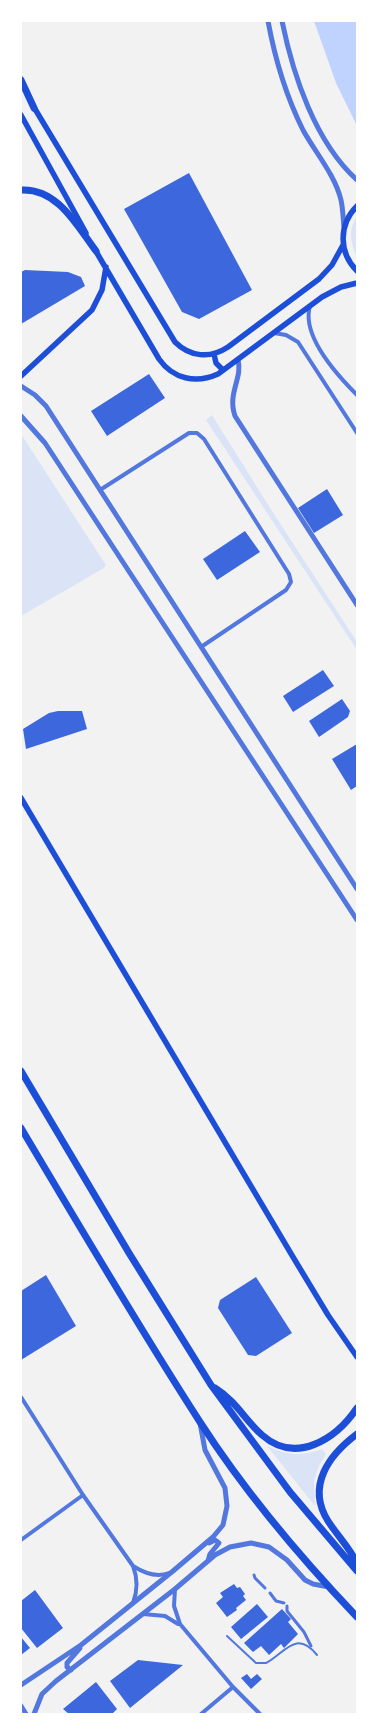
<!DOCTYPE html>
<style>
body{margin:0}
#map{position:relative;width:378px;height:1735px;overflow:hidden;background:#f2f2f2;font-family:"Asap Condensed",sans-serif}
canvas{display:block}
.frame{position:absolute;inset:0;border:22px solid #fff;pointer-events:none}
</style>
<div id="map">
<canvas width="378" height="1735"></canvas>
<div class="frame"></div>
</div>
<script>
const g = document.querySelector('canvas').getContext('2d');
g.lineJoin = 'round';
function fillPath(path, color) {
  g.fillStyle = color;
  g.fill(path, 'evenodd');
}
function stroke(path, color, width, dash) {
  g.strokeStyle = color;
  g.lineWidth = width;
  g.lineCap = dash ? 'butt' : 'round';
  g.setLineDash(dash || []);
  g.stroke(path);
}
fillPath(new Path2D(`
 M 357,216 L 357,257 C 350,243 348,229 357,216 Z
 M 212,415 L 274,514 L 357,642 L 357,650 L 206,420 Z
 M 21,434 L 106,565 L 104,568 L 21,616 Z
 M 267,1446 C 286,1455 302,1457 322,1449 L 326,1454 L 319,1466 L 314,1480 L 315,1506 Z`), '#dbe4f7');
fillPath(new Path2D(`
 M 314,21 L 357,21 L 357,126 L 336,83 Z`), '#bfd3fe');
fillPath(new Path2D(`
 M 189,173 L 252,290 L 199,319 L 182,312 L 124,209 Z
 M 25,270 L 68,272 L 81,277 L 85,286 L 21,324 L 21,272 Z
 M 149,374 L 165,398 L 107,436 L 91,411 Z
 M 327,489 L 343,515 L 314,533 L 298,508 Z
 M 245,531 L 260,552 L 217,580 L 203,559 Z
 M 323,670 L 334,686 L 293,712 L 283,696 Z
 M 342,699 L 350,711 L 348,717 L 319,737 L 309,721 Z
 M 58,711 L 82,711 L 87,729 L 26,749 L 23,729 L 49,713 Z
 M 357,744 L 357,786 L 351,790 L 332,759 Z
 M 46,1275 L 76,1326 L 21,1360 L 21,1291 Z
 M 256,1277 L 292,1333 L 256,1356 L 248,1355 L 218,1308 L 220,1300 Z
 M 234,1584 L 237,1588 L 240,1587 L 245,1594 L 243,1596 L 246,1600 L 236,1608 L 237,1610 L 227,1617 L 216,1603 L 223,1597 L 220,1593 Z
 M 35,1590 L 63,1628 L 37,1648 L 21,1628 L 21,1601 Z
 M 257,1604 L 268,1617 L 241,1639 L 231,1627 Z
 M 282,1609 L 291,1619 L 288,1622 L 298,1634 L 284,1648 L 281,1644 L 269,1655 L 261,1646 L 253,1652 L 244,1643 Z
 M 21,1637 L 30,1648 L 21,1655 Z
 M 138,1660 L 183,1665 L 130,1708 L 110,1681 Z
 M 247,1674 L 251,1679 L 257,1674 L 262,1679 L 251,1689 L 241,1678 Z
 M 96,1682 L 117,1709 L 112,1714 L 69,1714 L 63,1709 Z`), '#3d67dc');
stroke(new Path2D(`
 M 227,1636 L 256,1663 L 266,1663 C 285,1653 296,1629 317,1655`), '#5277de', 2);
stroke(new Path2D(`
 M 254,1575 L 255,1578 L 265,1588
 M 270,1593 L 276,1601 L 284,1603
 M 287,1606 L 287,1611 L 304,1632 L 311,1646`), '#5277de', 3);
stroke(new Path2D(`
 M 310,306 C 301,336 337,375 357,395
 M 274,333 L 286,335 L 298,342 L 357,433
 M 100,490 L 189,433 L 197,433 L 204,439 L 289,574 L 291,582 L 286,590 L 201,647
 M 21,1397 L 83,1495 L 133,1566 C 138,1579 138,1590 133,1603
 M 21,1540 L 83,1495
 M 133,1566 C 144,1573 156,1578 169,1573
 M 175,1589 L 174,1606 L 180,1624 L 233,1687 L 260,1714
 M 143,1614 L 165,1616 L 178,1624
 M 201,1714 L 233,1687`), '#5277de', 4);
stroke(new Path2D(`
 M 268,21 C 275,59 286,96 303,130 C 315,152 335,175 341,200 C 343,209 343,218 344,227
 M 282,21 C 293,75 315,142 357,180
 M 238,360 C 243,378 227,393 235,416 L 357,605
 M 21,386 L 35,395 L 46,406 L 357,889
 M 21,416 L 45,443 L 357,920
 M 208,1561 L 210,1554 L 219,1543 L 215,1540 L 209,1543
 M 71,1670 L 67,1667 L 67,1663 L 80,1648
 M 21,1685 L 81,1645 L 173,1571 L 213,1537 L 223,1525 L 227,1506 L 225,1488 L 205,1450 L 200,1423
 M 21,1706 L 26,1714
 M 34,1714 L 42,1694 L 56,1681 L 175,1589 L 215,1555 L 230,1547 L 251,1543 L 269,1547 L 287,1560 L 305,1580 L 313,1584 L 329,1587`), '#5277de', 5);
stroke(new Path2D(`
 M 32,104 L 175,342 C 190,357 210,359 228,347 L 319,279 L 332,265 L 343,245
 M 21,115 L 86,233
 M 357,206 C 338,225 339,253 357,271
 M 94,248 L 159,359 C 173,379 196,384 218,374 L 322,297 L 341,287 L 357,283
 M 214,354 L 216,363 L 223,370
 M 21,376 L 92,310 L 102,290 L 106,267
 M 21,798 L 293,1257 L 328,1315 L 357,1357`), '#1d4ed8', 5.5);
stroke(new Path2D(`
 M 21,80 L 34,108
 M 21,190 C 58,188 77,226 96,251
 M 21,1071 L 129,1253 L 211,1385 L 290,1492 L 357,1571
 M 21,1128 C 80,1227 138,1326 200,1422 C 245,1492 300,1557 357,1617
 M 215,1388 C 237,1402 244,1419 262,1435 C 296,1465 336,1439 357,1408
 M 357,1434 C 329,1455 306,1486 328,1521 C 337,1535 349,1547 357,1563`), '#1d4ed8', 7);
</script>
